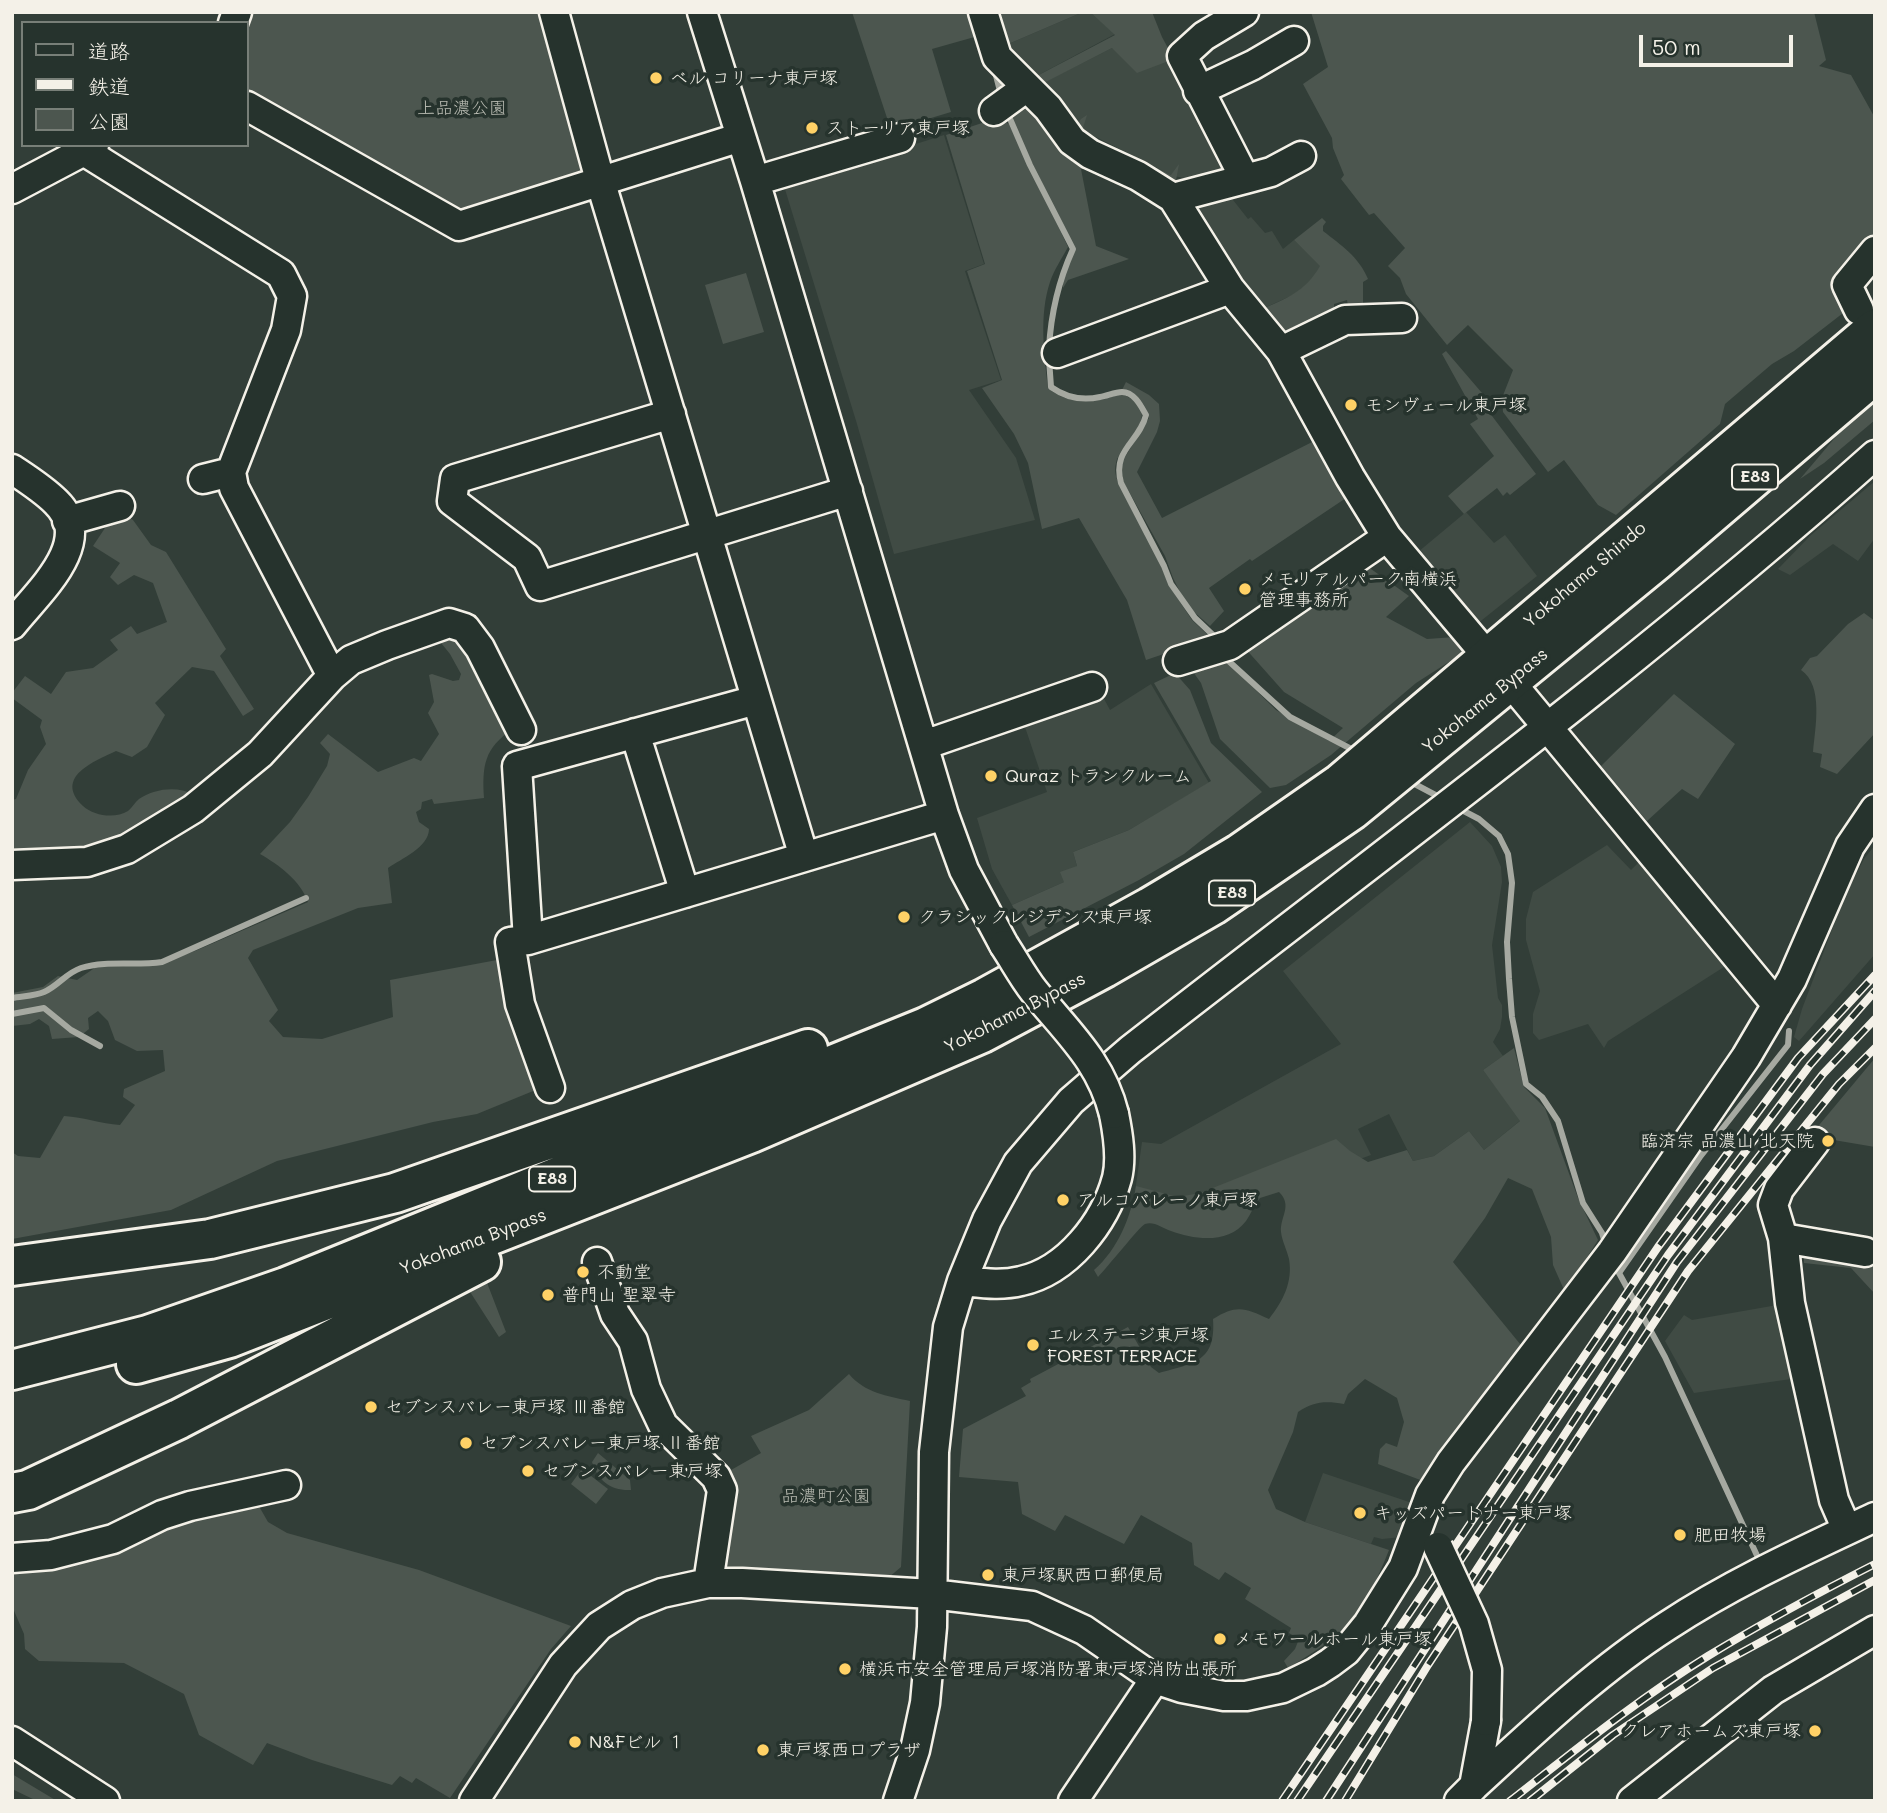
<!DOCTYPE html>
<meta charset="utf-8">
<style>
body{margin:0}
#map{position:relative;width:1887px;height:1813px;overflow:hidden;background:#323e38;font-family:Mali,"Klee One",sans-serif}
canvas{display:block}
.frame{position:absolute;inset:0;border:14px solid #f4f1e8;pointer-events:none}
.legend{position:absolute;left:21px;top:21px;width:228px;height:126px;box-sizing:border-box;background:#26332d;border:2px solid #787f78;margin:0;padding:9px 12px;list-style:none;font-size:21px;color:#f4f1e8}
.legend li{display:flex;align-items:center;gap:14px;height:35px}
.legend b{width:35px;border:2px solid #787f78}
.scale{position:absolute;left:1639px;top:35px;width:154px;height:32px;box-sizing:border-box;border:4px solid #f4f1e8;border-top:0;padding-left:9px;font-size:21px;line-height:24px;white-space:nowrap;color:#f4f1e8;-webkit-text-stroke:5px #26332d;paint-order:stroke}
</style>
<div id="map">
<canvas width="1887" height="1813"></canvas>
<div class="frame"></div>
<ul class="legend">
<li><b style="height:9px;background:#26332d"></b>道路</li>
<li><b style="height:9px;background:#f4f1e8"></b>鉄道</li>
<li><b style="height:19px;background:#4c564f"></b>公園</li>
</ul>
<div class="scale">50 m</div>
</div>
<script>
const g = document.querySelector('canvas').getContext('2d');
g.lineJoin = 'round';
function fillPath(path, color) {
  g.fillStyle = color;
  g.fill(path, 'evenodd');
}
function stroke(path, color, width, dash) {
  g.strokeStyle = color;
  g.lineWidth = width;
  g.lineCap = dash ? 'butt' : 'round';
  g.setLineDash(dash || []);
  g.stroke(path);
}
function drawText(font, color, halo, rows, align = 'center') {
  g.font = font + ' Mali,"Klee One",sans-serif';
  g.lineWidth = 7;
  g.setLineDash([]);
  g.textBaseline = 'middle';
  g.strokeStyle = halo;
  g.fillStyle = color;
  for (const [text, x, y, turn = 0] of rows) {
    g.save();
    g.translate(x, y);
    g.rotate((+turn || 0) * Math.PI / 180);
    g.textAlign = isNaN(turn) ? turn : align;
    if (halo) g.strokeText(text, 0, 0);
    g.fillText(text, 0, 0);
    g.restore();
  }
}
fillPath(new Path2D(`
 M 1083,12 L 1090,12 L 1115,34 L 1033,78 L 1008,55 L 1006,45 Z
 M 1112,48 L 1166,62 L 1227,163 L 1225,171 L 1191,179 L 1173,176 L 1082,130 L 1041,84 Z
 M 944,135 L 984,264 L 965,271 L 1001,380 L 969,390 L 1016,458 L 1035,520 L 894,554 L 857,424 L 784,186 Z
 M 1226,191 L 1248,219 L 1251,217 L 1265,233 L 1272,231 L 1283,249 L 1294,240 L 1321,266 L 1311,282 L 1295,294 L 1260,310 L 1188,207 Z
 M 1875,481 L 1875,538 L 1858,561 L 1833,544 L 1790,575 L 1778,569 L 1811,535 Z
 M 1466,512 L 1494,543 L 1505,535 L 1537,576 L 1477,624 L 1412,557 Z
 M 1151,684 L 1209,783 L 1129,830 L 1073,852 L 1077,866 L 1064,882 L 1012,905 L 992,869 L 977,818 L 1047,792 L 1025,727 L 1103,697 L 1110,710 Z
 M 1470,822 L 1492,846 L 1501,867 L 1502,882 L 1492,945 L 1498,998 L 1502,1005 L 1502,1017 L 1500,1029 L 1493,1042 L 1503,1056 L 1483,1070 L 1521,1120 L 1484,1150 L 1469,1131 L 1434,1156 L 1413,1161 L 1389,1114 L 1358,1129 L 1371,1155 L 1208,1214 L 1135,1192 L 1142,1142 L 1161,1144 L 1341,1044 L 1283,971 Z
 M 1607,845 L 1631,870 L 1640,861 L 1727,965 L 1608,1041 L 1604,1048 L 1588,1024 L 1539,1040 L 1533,1033 L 1533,1014 L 1540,991 L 1526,940 L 1526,919 L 1533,892 Z
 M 1875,845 L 1875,954 L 1799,1041 L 1794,1037 L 1802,1009 L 1844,898 L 1864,859 Z
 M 1783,1304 L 1798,1378 L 1694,1393 L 1665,1341 L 1684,1315 L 1692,1320 Z
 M 1323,1473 L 1415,1504 L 1402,1537 L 1382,1539 L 1374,1537 L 1371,1544 L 1305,1522 Z`), '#404b44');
fillPath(new Path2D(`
 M 250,12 L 540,12 L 588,175 L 449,211 L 247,97 L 247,23 Z
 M 852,12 L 971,12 L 978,36 L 932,49 L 951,112 L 891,130 Z
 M 998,12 L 1083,12 L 1006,45 Z
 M 1090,12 L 1152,12 L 1162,37 L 1200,107 L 1195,110 L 1166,62 L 1137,73 L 1112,48 L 1042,84 L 1033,78 L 1115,35 Z
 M 1311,12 L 1814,12 L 1826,60 L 1819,66 L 1851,75 L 1875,118 L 1875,235 L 1854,265 L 1847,310 L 1794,351 L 1772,364 L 1725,404 L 1720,424 L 1616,515 L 1598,505 L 1564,460 L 1548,472 L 1503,412 L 1502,398 L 1513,370 L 1468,325 L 1447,345 L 1406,294 L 1400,278 L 1388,266 L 1405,248 L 1374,213 L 1369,215 L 1341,179 L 1344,175 L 1333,148 L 1332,138 L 1303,84 L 1328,67 Z
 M 1030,108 C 1045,129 1058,151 1080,164 L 1096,246 L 1129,259 L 1068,280 L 1063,288 L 1063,282 L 1074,249 L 1059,223 L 1011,117 L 1018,111 Z
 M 1087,115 L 1082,131 L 1171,175 L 1179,164 L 1175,186 L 1073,131 L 1081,119 Z
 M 997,118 L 1009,124 L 1068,247 C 1062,258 1054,270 1050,282 C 1039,315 1044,354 1048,388 C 1070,407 1097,401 1122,394 C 1167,413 1123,438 1116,463 C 1114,471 1116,477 1119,485 L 1161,565 L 1168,584 L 1192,620 L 1211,638 L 1146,660 L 1127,600 L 1079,518 L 1042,529 L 1028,463 L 1014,434 L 982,388 L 1002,380 L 967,271 L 985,264 L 946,135 Z
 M 1322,218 L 1326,222 L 1323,226 L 1323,231 C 1341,245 1359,257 1368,279 L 1363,282 L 1363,313 L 1349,312 L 1347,300 L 1334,304 L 1334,317 L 1284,344 L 1260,310 C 1287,298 1305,292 1320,266 L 1294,240 Z
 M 746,273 L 764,332 L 723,344 L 705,285 Z
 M 1446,351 L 1482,393 L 1489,412 L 1536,474 L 1510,495 L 1507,492 L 1503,496 L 1497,488 L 1464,514 L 1448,496 L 1494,456 L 1470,424 L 1478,419 L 1442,354 Z
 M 1126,382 L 1149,395 L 1159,404 L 1160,421 L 1157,432 L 1137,472 L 1162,518 L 1322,437 L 1352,494 L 1252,561 L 1250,559 L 1209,588 L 1224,611 L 1210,626 L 1193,611 L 1182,596 L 1173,578 L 1165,556 L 1123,481 L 1122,462 L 1149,418 C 1147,403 1135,395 1122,390 Z
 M 1875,396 L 1875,420 L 1824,463 L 1800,479 L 1855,414 Z
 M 117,510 L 133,520 L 151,545 L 166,552 L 226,649 L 220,656 L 254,709 L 243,716 L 214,671 L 192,667 L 155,703 L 165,715 L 147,747 L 132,757 L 116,751 C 95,761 53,777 83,806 C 94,816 115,819 128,811 C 132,808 135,802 139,799 C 156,788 178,786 195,795 L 153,827 L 72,854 L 12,859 L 12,800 L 16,799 L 28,770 L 46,744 L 40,727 L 42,720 L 12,698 L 12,693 L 25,676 L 51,694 L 66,672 L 93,668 L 118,650 L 110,640 L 131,626 L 137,634 L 167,622 L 153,583 L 134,575 L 118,585 L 110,577 L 120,563 L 93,546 Z
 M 1364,564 L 1409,596 L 1386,617 L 1427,639 L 1455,637 L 1466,651 L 1416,683 L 1331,755 L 1286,785 L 1270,788 L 1220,739 L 1201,683 L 1191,669 L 1221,656 L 1276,710 L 1329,741 L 1343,728 L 1284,692 L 1244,647 Z
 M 1864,613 L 1875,621 L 1875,733 L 1837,774 L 1820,767 L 1822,754 L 1813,752 C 1815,729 1824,685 1801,670 L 1810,658 L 1817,656 L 1848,624 Z
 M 459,634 L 513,729 C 484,748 482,766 484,798 L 434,804 L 432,799 L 422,802 L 421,809 L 416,812 L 419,822 L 429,829 C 429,847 401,859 388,868 L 392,903 L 358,908 L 253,950 L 248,958 L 278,1010 L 269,1021 L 283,1037 L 322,1039 L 393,1017 L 390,980 L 497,960 L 538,1089 L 477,1114 L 433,1122 L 277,1161 L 171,1210 L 12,1239 L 12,1152 L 18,1156 L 40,1158 L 64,1116 C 84,1117 101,1124 120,1125 L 135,1105 L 123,1097 L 124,1089 L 165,1071 L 163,1050 L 137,1051 L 115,1040 L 108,1021 L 98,1011 L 88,1018 L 89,1029 L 79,1037 L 52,1039 L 49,1026 L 39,1019 L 30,1024 L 12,1026 L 12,993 L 43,987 L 58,976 L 77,980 L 96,967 L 154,965 L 195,951 L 308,902 C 300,880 279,865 260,854 L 290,822 L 308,797 L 327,766 L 330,754 L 320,743 L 328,734 L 378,772 L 414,758 L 421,761 L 439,734 L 428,713 L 434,702 L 429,675 L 432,674 L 453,681 L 459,680 L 461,674 L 450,654 L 437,638 Z
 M 1175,673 L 1190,690 L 1211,743 L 1262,792 L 1184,854 L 1139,880 L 1029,937 L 1012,905 L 1064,882 L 1060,872 L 1077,866 L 1073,852 L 1129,830 L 1211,781 L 1154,683 Z
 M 1674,694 L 1735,744 L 1698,799 L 1682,789 L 1647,821 L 1601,766 Z
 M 1514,1048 L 1524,1087 L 1545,1108 L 1578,1198 L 1598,1240 L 1565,1292 L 1553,1265 L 1551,1237 L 1532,1189 L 1508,1178 L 1485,1218 L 1453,1262 L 1525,1350 L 1423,1481 L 1378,1464 L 1380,1449 L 1386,1443 L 1397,1447 L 1404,1422 L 1397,1398 L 1365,1379 L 1348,1394 L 1344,1404 C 1326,1401 1314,1401 1298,1412 L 1293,1432 L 1268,1490 L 1276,1509 L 1305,1522 L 1389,1550 C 1363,1615 1349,1632 1288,1668 L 1284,1661 L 1295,1649 L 1299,1639 L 1289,1633 L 1291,1628 L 1245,1599 L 1251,1588 L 1225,1572 L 1219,1580 L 1194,1565 L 1192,1543 L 1141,1515 L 1124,1544 L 1065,1515 L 1055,1531 L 1022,1514 L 1018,1482 L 959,1477 L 963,1429 L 1026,1396 L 1021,1388 L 1031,1382 L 1030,1379 L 1128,1327 L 1151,1367 L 1159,1373 C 1194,1363 1216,1362 1213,1319 C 1237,1304 1245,1308 1269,1319 C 1283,1301 1293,1282 1289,1259 C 1287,1250 1282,1241 1281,1232 C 1280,1216 1293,1206 1279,1192 L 1260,1198 C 1254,1205 1251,1214 1246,1221 C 1229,1244 1195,1240 1171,1231 C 1162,1228 1154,1221 1145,1224 C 1141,1225 1106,1269 1098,1277 L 1094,1270 C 1118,1249 1131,1217 1136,1186 L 1178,1197 L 1200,1193 L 1336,1139 L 1350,1151 L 1368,1162 L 1407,1150 L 1413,1161 L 1434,1156 L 1469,1131 L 1484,1150 L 1520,1121 L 1483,1070 Z
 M 1875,1058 L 1875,1147 L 1810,1136 Z
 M 1804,1258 L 1875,1263 L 1875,1294 L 1851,1268 L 1804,1263 Z
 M 484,1275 L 506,1332 L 499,1337 L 465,1284 Z
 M 849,1374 C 865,1393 887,1396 910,1401 L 901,1567 L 888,1578 L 719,1566 L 724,1474 L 761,1453 L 751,1436 L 809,1410 Z
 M 598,1453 L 630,1480 L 631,1490 C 611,1491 598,1481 592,1462 Z
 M 582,1469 L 608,1489 L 596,1504 L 571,1484 Z
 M 256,1501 L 268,1522 L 287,1533 L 419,1570 L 571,1626 L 551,1649 L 450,1798 L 416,1778 L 412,1783 L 400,1776 L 392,1785 L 312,1760 L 267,1743 L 253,1765 L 199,1735 L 184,1694 L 124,1663 L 39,1661 L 25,1649 L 24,1634 L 12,1606 L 12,1564 L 160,1521 Z
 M 12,1774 L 57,1801 L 37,1801 L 12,1789 Z`), '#4c564f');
stroke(new Path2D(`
 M 994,68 L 1001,95
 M 1007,112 L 1030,165 L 1073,249 C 1058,282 1051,312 1049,348
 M 1049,359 L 1051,387 C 1065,397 1082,401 1100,397 C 1107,396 1115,392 1122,392 C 1134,392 1141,406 1146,415 C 1139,443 1112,449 1121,483 L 1164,566 L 1171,584 L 1195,618 L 1214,636 L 1217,642
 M 1222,655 L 1290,717 L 1357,752
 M 1409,781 L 1443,799
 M 1458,808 L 1479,819 L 1499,836 L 1508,854 L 1512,883 L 1507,942 L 1509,979 L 1512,1017 L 1526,1084 L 1542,1097 L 1558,1121 L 1583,1203 L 1602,1233 L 1606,1246
 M 12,998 C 22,996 35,996 44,992 C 58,986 66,973 81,968 C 107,960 135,966 162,962 L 306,898
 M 12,1014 L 44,1008 L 71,1030 L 100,1046
 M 1613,1262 L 1665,1357 L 1760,1562
 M 1619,1273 L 1700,1157 L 1788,1045 L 1789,1031`), '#a6a9a1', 6);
const minor = new Path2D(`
 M 554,12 L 600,180 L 804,857
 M 702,12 L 755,181 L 944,815 L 964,870 L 1004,945
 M 983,12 L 997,57 L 1048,108 L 1072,141 L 1090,154 L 1138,176 L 1173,198 L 1230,289 L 1281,351 L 1350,477 L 1387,537 L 1478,645
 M 233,23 L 237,12
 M 1198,91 L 1253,65 L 1294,41
 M 247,106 L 459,226 L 741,137
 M 994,111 L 1027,87
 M 94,145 L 84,151 L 281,274 L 292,296 L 286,330 L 231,472 L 234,488 L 332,676
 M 1245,179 L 1271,172 L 1301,156
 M 755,181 L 900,138
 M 12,189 L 84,151
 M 1173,198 L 1245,179 L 1182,56 L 1204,36 L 1244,12
 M 1859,310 L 1847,285 L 1875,251
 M 1281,351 L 1345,320 L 1402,318
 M 1057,353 L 1230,289
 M 671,414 L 455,479 L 452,501 L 527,558 L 540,586 L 848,491
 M 12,469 C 27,479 43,489 56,502 C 97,542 37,593 12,625
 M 203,479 L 231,472
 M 67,521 L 120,506
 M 1178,661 L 1230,645 L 1387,537
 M 1521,695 L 1777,1005
 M 635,733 L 685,893
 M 924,745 L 1092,687
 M 12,865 L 87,862 L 127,849 L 193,809 L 260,754 L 332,676 L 351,660 L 387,645 L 449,623 L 465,628 L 480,648 L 521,730
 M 528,940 L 517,766 L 756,700
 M 550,1088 L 520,1004 L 510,942 L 528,940 L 944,815
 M 1815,1142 L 1779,1189 L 1773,1205 L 1783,1238 L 1790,1303 L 1834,1500 L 1847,1530
 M 1783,1238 L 1865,1252
 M 597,1262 L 615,1314 L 633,1341 L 646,1389 L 663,1425 L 716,1477 L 722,1490 L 708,1583
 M 962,1281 C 982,1283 1001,1286 1021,1281 C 1067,1271 1105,1223 1117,1178 C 1122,1158 1118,1134 1114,1114
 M 12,1558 L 51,1555 L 113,1539 L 162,1515 L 190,1506 L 286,1485
 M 12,1741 L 105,1801
 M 1474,1786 C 1535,1730 1597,1671 1667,1626 C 1732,1583 1805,1550 1875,1517
 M 474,1801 L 563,1665 L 599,1626 L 632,1605 L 662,1593 L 708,1583 L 742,1583 L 932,1594 L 1032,1606 L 1084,1630 L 1155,1679 L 1182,1688 L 1224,1696 L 1246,1696 L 1283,1688 L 1316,1672 L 1330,1663 L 1346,1651 L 1368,1624 L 1403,1568 L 1430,1495 L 1451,1462 L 1612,1252 L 1746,1057 L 1792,979 L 1850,846 L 1875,809
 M 898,1801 L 915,1750 L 925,1703 L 932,1627 L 934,1452 L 948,1327 L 962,1281 L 987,1220 L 1018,1163 L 1071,1101 L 1130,1050 C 1380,855 1638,666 1875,455
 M 1073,1801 L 1155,1679
 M 1459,1801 L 1474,1786 L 1486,1721
 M 1632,1801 L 1773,1690 L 1875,1630`);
const highway = new Path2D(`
 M 12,1266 L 210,1239 L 395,1193 L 808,1049
 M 136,1364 L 229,1338 L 751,1133 L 982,1033 L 1104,968 L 1213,905 L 1352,810 L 1656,561 L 1875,374
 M 12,1370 L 148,1335 L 286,1287 L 926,1027 L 985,998 L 1150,907 L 1239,854 L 1341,783 L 1875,329
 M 12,1493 L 28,1490 L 179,1419 L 481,1262`);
stroke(minor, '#f4f1e8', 33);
stroke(highway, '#f4f1e8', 44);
stroke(minor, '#26332d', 28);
stroke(highway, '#26332d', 38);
const rail = new Path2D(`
 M 1282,1801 L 1658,1247 L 1798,1058 L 1875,975
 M 1297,1801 L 1668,1255 L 1810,1065 L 1875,991
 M 1326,1801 L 1677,1262 L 1823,1074 L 1875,1019
 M 1345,1801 L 1428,1665 L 1688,1271 L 1839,1084 L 1875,1048
 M 1510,1801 C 1574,1751 1638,1699 1708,1656 C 1762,1623 1818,1593 1875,1564
 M 1530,1801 L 1613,1735 L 1713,1668 L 1875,1580`);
stroke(rail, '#f4f1e8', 8);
stroke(rail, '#26332d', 5, [16]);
const minorBridge = new Path2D(`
 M 1004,945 C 1014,960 1023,977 1034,991 C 1067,1032 1101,1061 1114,1114
 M 1438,1547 L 1474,1624 L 1487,1670 L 1486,1721`);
stroke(minorBridge, '#f4f1e8', 33, []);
stroke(minorBridge, '#26332d', 28);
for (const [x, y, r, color] of [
 [656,78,7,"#ffd166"],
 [812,128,7,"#ffd166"],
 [1351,405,7,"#ffd166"],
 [1245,589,7,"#ffd166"],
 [991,776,7,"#ffd166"],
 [904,917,7,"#ffd166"],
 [1828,1141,7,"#ffd166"],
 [1063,1200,7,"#ffd166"],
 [583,1272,7,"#ffd166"],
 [548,1295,7,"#ffd166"],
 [1033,1345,7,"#ffd166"],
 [371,1407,7,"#ffd166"],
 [466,1443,7,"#ffd166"],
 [528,1471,7,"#ffd166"],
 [1360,1513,7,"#ffd166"],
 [1680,1535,7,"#ffd166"],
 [988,1575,7,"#ffd166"],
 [1220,1639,7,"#ffd166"],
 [845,1669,7,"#ffd166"],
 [1815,1731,7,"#ffd166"],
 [575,1742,7,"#ffd166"],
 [763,1750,7,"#ffd166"]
]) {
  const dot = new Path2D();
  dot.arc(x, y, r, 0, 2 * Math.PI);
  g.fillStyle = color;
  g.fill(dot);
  stroke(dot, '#26332d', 2.5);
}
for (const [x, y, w] of [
 [1755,477,46],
 [1232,893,46],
 [552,1179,46]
]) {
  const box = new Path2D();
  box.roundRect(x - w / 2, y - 12.5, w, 25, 5);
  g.fillStyle = '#26332d';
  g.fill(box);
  stroke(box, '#f4f1e8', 2);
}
drawText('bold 16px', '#f4f1e8', null, [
 ["E83",1755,477],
 ["E83",1232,893],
 ["E83",552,1179]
]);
drawText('18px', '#f4f1e8', '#26332d', [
 ["ベル コリーナ東戸塚",670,78],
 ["ストーリア東戸塚",826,128],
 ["モンヴェール東戸塚",1365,405],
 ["メモリアルパーク南横浜",1259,579],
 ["管理事務所",1259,600],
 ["Quraz トランクルーム",1005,776],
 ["クラシックレジデンス東戸塚",918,917],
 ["臨済宗 品濃山 北天院",1814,1141,"right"],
 ["アルコバレーノ東戸塚",1077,1200],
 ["不動堂",597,1272],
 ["普門山 聖翠寺",562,1295],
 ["エルステージ東戸塚",1047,1335],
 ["FOREST TERRACE",1047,1356],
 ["セブンスバレー東戸塚 Ⅲ番館",385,1407],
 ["セブンスバレー東戸塚 Ⅱ番館",480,1443],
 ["セブンスバレー東戸塚",542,1471],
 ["キッズパートナー東戸塚",1374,1513],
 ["肥田牧場",1694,1535],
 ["東戸塚駅西口郵便局",1002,1575],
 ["メモワールホール東戸塚",1234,1639],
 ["横浜市安全管理局戸塚消防署東戸塚消防出張所",859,1669],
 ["クレアホームズ東戸塚",1801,1731,"right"],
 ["N&Fビル １",589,1742],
 ["東戸塚西口プラザ",777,1750]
], 'left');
drawText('18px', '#b9bbb2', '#26332d', [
 ["上品濃公園",462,108],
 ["品濃町公園",826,1496]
]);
drawText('18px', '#f4f1e8', '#26332d', [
 ["Yokohama Shindo",1585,575,-40],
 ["Yokohama Bypass",1485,701,-39],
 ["Yokohama Bypass",1015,1013,-27],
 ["Yokohama Bypass",473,1242,-21]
]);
</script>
